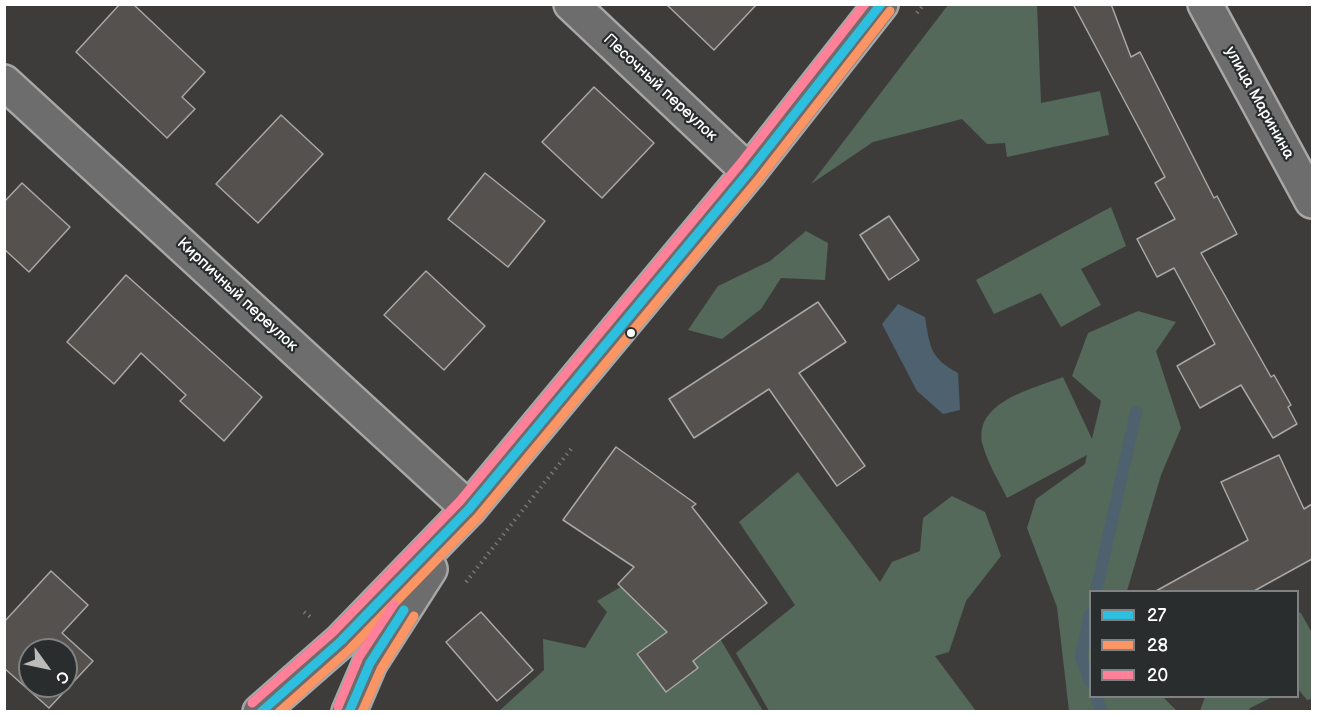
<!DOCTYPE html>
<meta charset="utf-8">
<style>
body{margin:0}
#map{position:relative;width:1317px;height:716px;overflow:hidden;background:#3e3c3b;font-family:"Balsamiq Sans",sans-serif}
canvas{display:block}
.frame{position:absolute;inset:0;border:6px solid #fff;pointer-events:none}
.legend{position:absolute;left:1089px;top:590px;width:210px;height:108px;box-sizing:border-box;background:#2a2d2e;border:2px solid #7f8182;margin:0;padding:8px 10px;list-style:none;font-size:18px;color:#fff}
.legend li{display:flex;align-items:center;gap:12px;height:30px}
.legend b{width:30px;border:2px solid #7f8182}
.north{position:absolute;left:18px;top:638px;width:60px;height:60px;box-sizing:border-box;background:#2a2d2e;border:2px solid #7f8182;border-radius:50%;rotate:123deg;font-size:16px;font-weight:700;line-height:24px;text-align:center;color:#fff}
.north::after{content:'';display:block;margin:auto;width:21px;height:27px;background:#bbbbba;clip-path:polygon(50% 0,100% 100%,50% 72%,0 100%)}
</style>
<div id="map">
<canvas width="1317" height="716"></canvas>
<div class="frame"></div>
<ul class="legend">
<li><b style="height:8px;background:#2dbfdf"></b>27</li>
<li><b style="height:8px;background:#fb9564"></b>28</li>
<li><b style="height:8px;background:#ff8098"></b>20</li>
</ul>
<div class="north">С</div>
</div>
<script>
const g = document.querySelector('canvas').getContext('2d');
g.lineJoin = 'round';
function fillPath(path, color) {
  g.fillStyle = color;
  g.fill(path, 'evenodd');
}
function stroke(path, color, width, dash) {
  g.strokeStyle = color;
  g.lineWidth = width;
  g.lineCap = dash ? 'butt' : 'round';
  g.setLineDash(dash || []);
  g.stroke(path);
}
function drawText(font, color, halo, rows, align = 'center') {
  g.font = font + ' "Balsamiq Sans",sans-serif';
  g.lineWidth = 4.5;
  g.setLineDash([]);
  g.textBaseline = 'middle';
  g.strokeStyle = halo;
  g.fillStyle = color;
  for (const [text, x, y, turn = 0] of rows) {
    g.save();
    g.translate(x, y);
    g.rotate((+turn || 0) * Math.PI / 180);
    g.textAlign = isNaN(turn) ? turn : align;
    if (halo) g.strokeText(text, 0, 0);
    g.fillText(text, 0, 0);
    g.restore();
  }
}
fillPath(new Path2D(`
 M 948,5 L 1037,5 L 1041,103 L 1100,91 L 1109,135 L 1007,157 L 1005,143 L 987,144 L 962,119 L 873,142 L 811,184 Z
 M 1111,207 L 1126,246 L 1081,269 L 1101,305 L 1061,327 L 1041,293 L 994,314 L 976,280 Z
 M 806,231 L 828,243 L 825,280 L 781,278 L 761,309 L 722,339 L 688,330 L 718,286 L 770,261 Z
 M 1138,311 L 1176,322 L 1156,351 L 1181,428 L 1161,475 L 1127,591 L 1090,592 L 1090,696 L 1163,697 L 1177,711 L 1069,711 L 1057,607 L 1027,528 L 1036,499 L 1085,464 L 1087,455 L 1007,498 C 999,481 988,464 983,446 C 971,402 1033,389 1063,377 L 1092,439 L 1101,401 L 1072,376 L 1088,333 Z
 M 798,472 L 880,582 L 892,562 L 920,551 L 923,518 L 952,496 L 985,512 L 1001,556 L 966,601 L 949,652 L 935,656 L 976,711 L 769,711 L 736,653 L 795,605 L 739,522 Z
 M 629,582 L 700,605 L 763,711 L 498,712 L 544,670 L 543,639 L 585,648 L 607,612 L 597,601 Z
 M 1298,612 L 1301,613 L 1312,633 L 1312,699 L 1307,700 L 1298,689 Z
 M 1205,697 L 1205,696 L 1272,697 L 1250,708 L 1249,711 L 1200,711 Z`), '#546959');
fillPath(new Path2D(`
 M 898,304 L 925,317 C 930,347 930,358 958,373 L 960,410 L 943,414 L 917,391 L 882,324 Z`), '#4d616e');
stroke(new Path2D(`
 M 1096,592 L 1136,412
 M 1090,614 L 1081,657 L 1090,682
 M 1096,696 L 1102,712`), '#4d616e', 12);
const building = new Path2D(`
 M 120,4 L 133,4 L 205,72 L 182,97 L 195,109 L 167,138 L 76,52 Z
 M 666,4 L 757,4 L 714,50 Z
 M 1073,4 L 1111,4 L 1131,57 L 1140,52 L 1214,198 L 1217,196 L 1237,234 L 1201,253 L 1271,377 L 1274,375 L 1291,405 L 1288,407 L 1297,424 L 1273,438 L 1241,385 L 1200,408 L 1177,366 L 1215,344 L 1174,268 L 1157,277 L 1137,239 L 1175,219 L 1155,183 L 1165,177 Z
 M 594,87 L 654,143 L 602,198 L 542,142 Z
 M 281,115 L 323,154 L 258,223 L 216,184 Z
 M 485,173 L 545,221 L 508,267 L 448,219 Z
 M 22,183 L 70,227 L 29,272 L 4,249 L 4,202 Z
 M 889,216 L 919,260 L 889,280 L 860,235 Z
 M 426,271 L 485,326 L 444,370 L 384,315 Z
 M 126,275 L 262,397 L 224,441 L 180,401 L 186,395 L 141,353 L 114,384 L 67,342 Z
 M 818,302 L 846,342 L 799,373 L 865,466 L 837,486 L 769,389 L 694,438 L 669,399 Z
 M 616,447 L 696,504 L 692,507 L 767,603 L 693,661 L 698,668 L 666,692 L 637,654 L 667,632 L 618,584 L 634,567 L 563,520 Z
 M 1279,455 L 1304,509 L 1312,504 L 1312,559 L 1254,591 L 1156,591 L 1248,540 L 1221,482 Z
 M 51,571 L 88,605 L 62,633 L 93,661 L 49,708 L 4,668 L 4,622 ZM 30,650 L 66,650 L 66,686 L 30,686 Z
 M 481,612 L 533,670 L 497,701 L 446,642 Z`);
fillPath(building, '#55514f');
stroke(building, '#a8a7a7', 1.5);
const street = new Path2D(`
 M 571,4 L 749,172
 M 1205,4 L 1312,201
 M 4,82 L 469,509`);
const secondary = new Path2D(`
 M 260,712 L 341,641 L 469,509 L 749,172 L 881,4
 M 349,712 L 370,663 L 430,569`);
stroke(street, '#a8a7a7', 38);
stroke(secondary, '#a8a7a7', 38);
stroke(new Path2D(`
 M 917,13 L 924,4
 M 466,582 L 571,449
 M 304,612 L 313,619`), '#767776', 4, [1.5, 4.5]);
stroke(street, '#6d6d6d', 33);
stroke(secondary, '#6d6d6d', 33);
stroke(new Path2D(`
 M 261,712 L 341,641 L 469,509 L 749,172 L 881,4
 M 349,712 L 370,663 L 404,610`), '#2dbfdf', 9);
stroke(new Path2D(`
 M 279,712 L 350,649 L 478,517 L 758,180 L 890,11
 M 362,712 L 381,669 L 414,616`), '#fb9564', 9);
stroke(new Path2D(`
 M 252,703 L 333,632 L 460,501 L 740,164 L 865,4
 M 338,707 L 359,657 L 394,604`), '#ff8098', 9);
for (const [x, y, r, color] of [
 [631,333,5,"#fff"]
]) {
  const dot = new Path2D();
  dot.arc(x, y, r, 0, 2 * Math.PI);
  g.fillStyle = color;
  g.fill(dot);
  stroke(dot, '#2a2d2e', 2);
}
drawText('16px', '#fff', '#2a2d2e', [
 ["Песочный переулок",660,88,43],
 ["улица Маринина",1259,103,61],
 ["Кирпичный переулок",237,295,43]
]);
</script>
